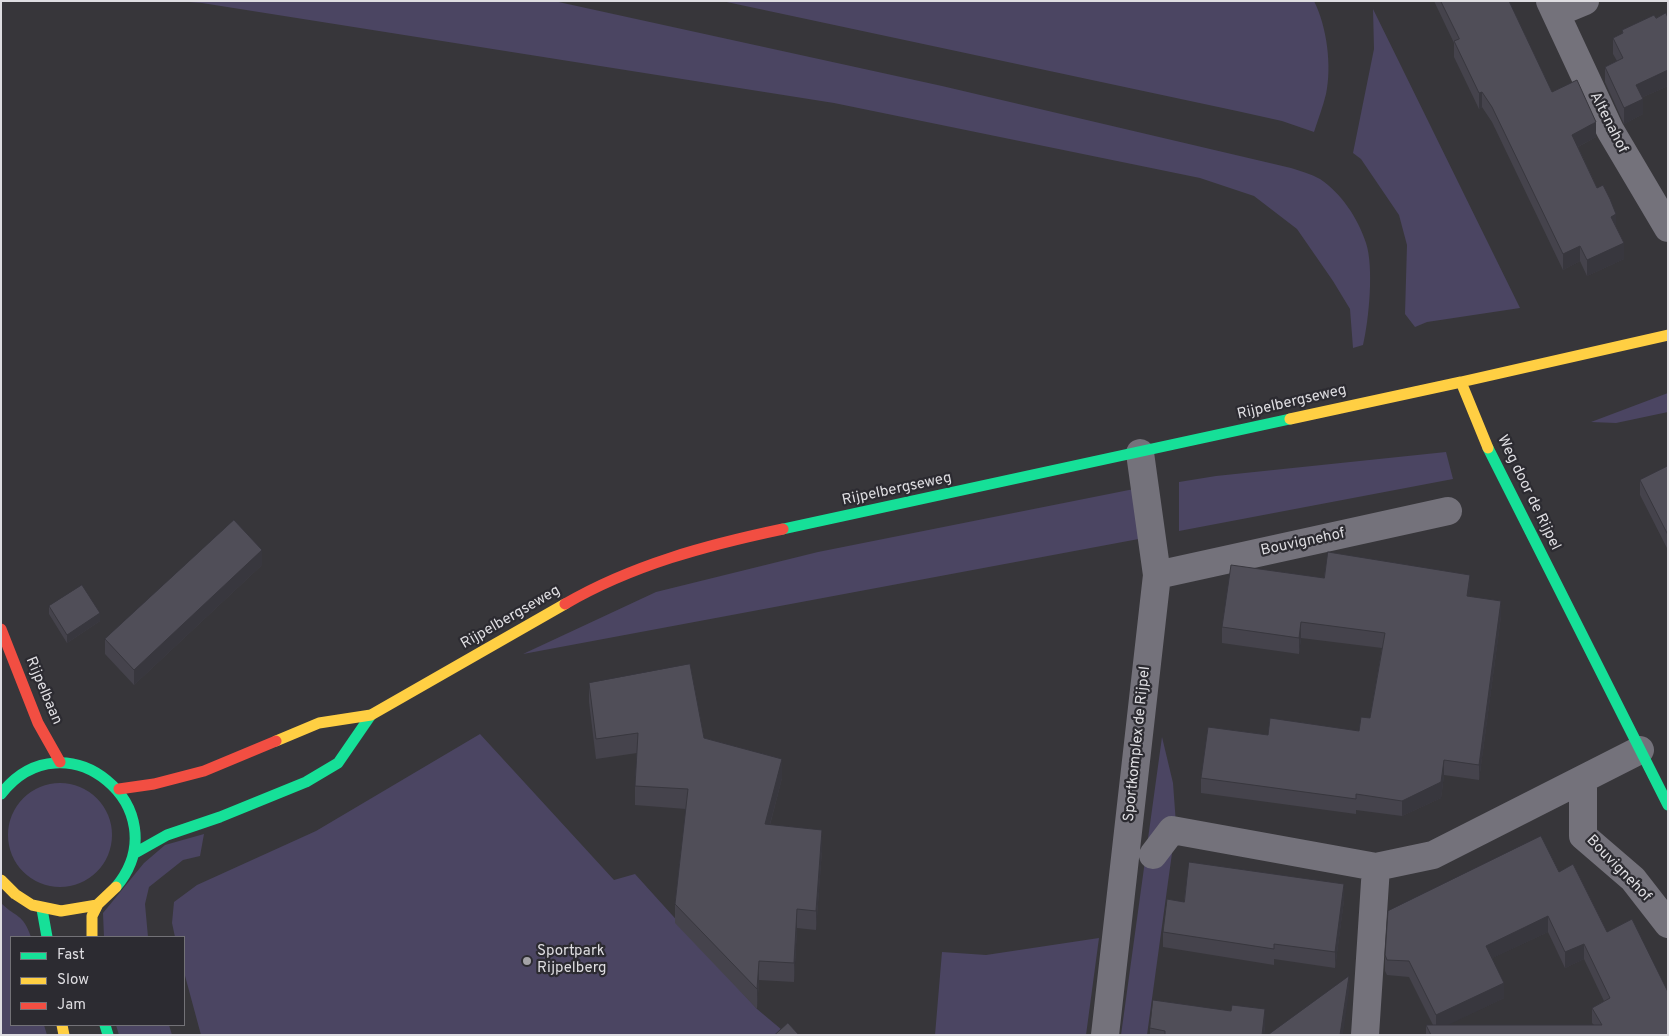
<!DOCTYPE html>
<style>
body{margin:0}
#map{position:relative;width:1669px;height:1036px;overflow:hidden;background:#37363a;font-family:Overpass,sans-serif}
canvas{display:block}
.frame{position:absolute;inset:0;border:2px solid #dedde1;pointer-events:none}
.legend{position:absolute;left:10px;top:936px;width:175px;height:90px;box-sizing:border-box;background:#2c2b31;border:1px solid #737277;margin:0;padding:6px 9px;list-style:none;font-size:15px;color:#dedde1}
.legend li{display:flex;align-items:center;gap:10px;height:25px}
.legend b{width:25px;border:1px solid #737277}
</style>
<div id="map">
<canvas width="1669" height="1036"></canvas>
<div class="frame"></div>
<ul class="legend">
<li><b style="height:6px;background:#16e098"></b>Fast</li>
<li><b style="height:6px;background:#ffcf43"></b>Slow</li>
<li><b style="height:6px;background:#f24e42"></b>Jam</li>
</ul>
</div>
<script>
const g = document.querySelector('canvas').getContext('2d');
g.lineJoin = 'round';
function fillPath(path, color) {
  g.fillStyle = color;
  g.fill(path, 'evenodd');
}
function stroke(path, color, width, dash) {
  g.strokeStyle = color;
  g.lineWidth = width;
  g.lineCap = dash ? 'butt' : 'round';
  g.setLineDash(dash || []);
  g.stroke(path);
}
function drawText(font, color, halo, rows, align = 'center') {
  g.font = font + ' Overpass,sans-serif';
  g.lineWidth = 4.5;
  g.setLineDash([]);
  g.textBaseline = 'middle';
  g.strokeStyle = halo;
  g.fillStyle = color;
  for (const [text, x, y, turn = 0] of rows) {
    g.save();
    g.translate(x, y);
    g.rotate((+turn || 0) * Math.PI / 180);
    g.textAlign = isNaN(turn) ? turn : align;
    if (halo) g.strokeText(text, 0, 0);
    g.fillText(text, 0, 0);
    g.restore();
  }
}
fillPath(new Path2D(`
 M 176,1 L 554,1 L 942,86 L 1291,168 C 1300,171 1311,174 1320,179 C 1341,193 1358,218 1366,243 C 1374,267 1369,320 1363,345 L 1353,348 L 1350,309 L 1333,281 L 1297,229 L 1254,196 L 1200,178 L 834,103 L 202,3 Z
 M 722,1 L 1314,1 C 1327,27 1332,66 1326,94 C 1323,107 1318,119 1314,132 L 1282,121 L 1237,111 Z
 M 1373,9 L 1520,308 L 1427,322 L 1415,327 L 1405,314 L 1407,245 L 1399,215 L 1361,159 L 1353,153 L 1374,49 Z
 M 1668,393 L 1668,412 L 1616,423 L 1591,422 Z
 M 1446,452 L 1453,479 L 1179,531 L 1179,482 L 1216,476 Z
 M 1134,489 L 1144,538 L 523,654 L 656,592 L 818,552 Z
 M 480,734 L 614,880 L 635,874 L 757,1009 L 788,1035 L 201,1035 L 184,972 L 184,937 L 175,937 L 172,923 L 174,902 L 197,885 L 316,831 Z
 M 1162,737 L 1173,783 L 1176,824 L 1147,1035 L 1121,1035 Z
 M8 835a52 52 0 1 1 104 0a52 52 0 1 1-104 0Z
 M 204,834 L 200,856 L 183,860 L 149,887 L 145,904 L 148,937 L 104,937 L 103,913 L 144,863 L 165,845 Z
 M 1,903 C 16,918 23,913 31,937 L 11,937 L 11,1025 L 44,1025 L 47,1035 L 1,1035 Z
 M 1099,938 L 1086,1035 L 935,1035 L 942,952 L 986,955 Z
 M 116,1025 L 169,1025 L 172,1035 L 119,1035 Z`), '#4b4562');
stroke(new Path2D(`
 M 1550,1 L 1610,130 L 1668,228
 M 1556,13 L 1585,1
 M 1157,575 L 1448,511
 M 1583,779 L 1583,836 L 1633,879 L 1668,924
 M 1153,855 L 1172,830 L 1376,867 L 1433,855 L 1640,750
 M 1105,1035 L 1157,575 L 1140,453
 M 1365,1035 L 1376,867`), '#74727b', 28);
stroke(new Path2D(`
 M 1488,448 L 1668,805
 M 783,529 L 1290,419
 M 1,794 C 65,712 181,809 116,887
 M 135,853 L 167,835 L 220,817 L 306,782 L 338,763 L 371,715
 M 42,909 L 47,937
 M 105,1025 L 108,1035`), '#16e098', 11);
stroke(new Path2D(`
 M 1290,419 L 1461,382
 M 1488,448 L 1461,382 L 1668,335
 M 276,741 L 319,723 L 371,715 L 565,604
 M 1,880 L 15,894 L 32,905 L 61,911 L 97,905 L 116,887
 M 92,937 L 92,916 L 98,904
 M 62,1025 L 64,1035`), '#ffcf43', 11);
stroke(new Path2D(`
 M 565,604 C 632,565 707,545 783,529
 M 1,629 L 38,723 L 60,762
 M 119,789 L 154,784 L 204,771 L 276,741`), '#f24e42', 11);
fillPath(new Path2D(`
 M 1434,1 L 1509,1 L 1552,92 L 1596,137 L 1578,147 L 1616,228 L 1624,259 L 1587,276 L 1580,261 L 1563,270 L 1492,122 L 1482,107 L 1479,109 L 1454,57 L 1454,43 Z
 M 1656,18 L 1668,18 L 1668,86 L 1643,97 L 1643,114 L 1624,124 L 1605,82 L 1605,67 L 1617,61 L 1613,54 L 1613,38 L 1622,34 L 1622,30 Z
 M 1668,466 L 1668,550 L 1640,495 L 1640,480 Z
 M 262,565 L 134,685 L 105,654 L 105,639 Z
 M 1324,578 L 1470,591 L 1469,596 L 1501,616 L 1479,780 L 1444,775 L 1441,798 L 1402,816 L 1356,810 L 1356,814 L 1201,793 L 1201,778 L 1268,735 L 1359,731 L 1370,718 L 1382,648 L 1301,638 L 1299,654 L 1222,643 L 1222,627 Z
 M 49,606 L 100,621 L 67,643 L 49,614 Z
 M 589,683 L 704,738 L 782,778 L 770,825 L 822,850 L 816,930 L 797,928 L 794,982 L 759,980 L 757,1009 L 675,923 L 675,904 L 686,809 L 635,805 L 635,786 L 637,753 L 596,759 L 589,702 Z
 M 1559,872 L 1607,932 L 1668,1035 L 1426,1035 L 1426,1025 L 1433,1025 L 1409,977 L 1387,975 L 1385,971 L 1385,955 ZM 1548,932 L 1565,968 L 1584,959 L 1604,1001 L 1592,1008 L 1592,1023 L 1594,1025 L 1447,1025 L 1504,998 L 1492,958 Z
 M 1344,900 L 1335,968 L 1274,959 L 1274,965 L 1163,947 L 1163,932 Z
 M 1265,1025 L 1264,1035 L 1150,1035 L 1150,1028 Z`), '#45434c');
fillPath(new Path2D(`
 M 1668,70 L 1668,86 L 1636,100 L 1636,85 Z
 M 1482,92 L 1482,107 L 1479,109 L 1479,93 Z
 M 1643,99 L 1643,114 L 1624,124 L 1624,108 Z
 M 1596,122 L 1596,137 L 1572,150 L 1572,135 Z
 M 1616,214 L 1616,229 L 1611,217 Z
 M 1624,243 L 1624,259 L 1587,276 L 1587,260 Z
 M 1580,246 L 1580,261 L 1563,270 L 1563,254 Z
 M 262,550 L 262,565 L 134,685 L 134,670 Z
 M 1470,575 L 1470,591 L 1467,611 L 1467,596 Z
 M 1501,601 L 1501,616 L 1479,780 L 1479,765 Z
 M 100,613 L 100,621 L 67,643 L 67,635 Z
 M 1301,622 L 1301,638 L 1299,654 L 1299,638 Z
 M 782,759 L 782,778 L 765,843 L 765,824 Z
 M 1444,760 L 1444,775 L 1441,798 L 1402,816 L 1402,801 Z
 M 822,830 L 822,850 L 816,930 L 816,911 Z
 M 1344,884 L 1344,900 L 1335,968 L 1335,952 Z
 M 797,909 L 797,928 L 794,982 L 794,963 Z
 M 1548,916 L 1548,932 L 1486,961 L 1486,946 Z
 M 1584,944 L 1584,959 L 1565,968 L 1565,952 Z
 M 759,961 L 759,980 L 757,1009 L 757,989 Z
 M 1349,976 L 1349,992 L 1343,1035 L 1340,1035 Z
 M 1504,983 L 1504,998 L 1436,1031 L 1436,1015 Z
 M 1265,1009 L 1265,1025 L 1264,1035 L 1262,1035 Z`), '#38373e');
const building = new Path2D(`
 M 1441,1 L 1509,1 L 1552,92 L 1577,80 L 1596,122 L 1572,135 L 1597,188 L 1603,185 L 1610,199 L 1616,214 L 1611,217 L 1624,243 L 1587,260 L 1580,246 L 1563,254 L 1492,107 L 1482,92 L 1479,93 L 1454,41 L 1459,39 Z
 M 1666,13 L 1668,18 L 1668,70 L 1636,85 L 1643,99 L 1624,108 L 1605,67 L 1623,58 L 1613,38 L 1623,33 L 1622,30 L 1654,15 L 1656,18 Z
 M 1668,466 L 1668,535 L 1640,480 Z
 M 234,520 L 262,550 L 134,670 L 105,639 Z
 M 1328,552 L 1470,575 L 1467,596 L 1501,601 L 1479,765 L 1444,760 L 1441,782 L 1402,801 L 1356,794 L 1356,799 L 1201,778 L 1208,727 L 1268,735 L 1270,718 L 1359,731 L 1361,717 L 1370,718 L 1385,633 L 1301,622 L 1299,638 L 1222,627 L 1231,565 L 1324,578 Z
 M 82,585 L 100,613 L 67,635 L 49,606 Z
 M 690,664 L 704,738 L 782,759 L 765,824 L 822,830 L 816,911 L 797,909 L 794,963 L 759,961 L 757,989 L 675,904 L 688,789 L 635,786 L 638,733 L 596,739 L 589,683 Z
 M 1541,836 L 1559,872 L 1573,864 L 1607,932 L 1632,919 L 1668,992 L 1668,1035 L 1431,1035 L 1426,1025 L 1602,1025 L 1592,1008 L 1610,998 L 1584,944 L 1565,952 L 1548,916 L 1486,946 L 1504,983 L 1436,1015 L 1409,961 L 1387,960 L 1385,955 L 1388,911 Z
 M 1189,862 L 1344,884 L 1335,952 L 1274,944 L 1274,949 L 1163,932 L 1167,899 L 1184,902 Z
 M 1349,976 L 1340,1035 L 1268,1035 Z
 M 1153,1000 L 1231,1011 L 1232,1005 L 1265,1009 L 1262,1035 L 1165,1035 L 1165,1031 L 1150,1028 Z
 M 788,1023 L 799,1035 L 775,1035 Z`);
fillPath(building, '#504e58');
stroke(building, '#38373e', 1);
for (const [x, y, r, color] of [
 [527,961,5,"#a4a3a7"]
]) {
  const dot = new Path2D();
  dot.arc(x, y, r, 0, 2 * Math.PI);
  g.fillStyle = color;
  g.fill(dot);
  stroke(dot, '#2c2b31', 2);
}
drawText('15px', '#dedde1', '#2c2b31', [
 ["Altenahof",1608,123,63],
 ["Rijpelbergseweg",1292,403,-13],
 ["Rijpelbergseweg",897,490,-12],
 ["Weg door de Rijpel",1528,493,64],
 ["Bouvignehof",1303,543,-12],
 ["Rijpelbergseweg",511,618,-30],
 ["Rijpelbaan",43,691,67],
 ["Sportkomplex de Rijpel",1138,744,-84],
 ["Bouvignehof",1618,869,46]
]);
drawText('15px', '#dedde1', '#2c2b31', [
 ["Sportpark",537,952],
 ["Rijpelberg",537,969]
], 'left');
</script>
